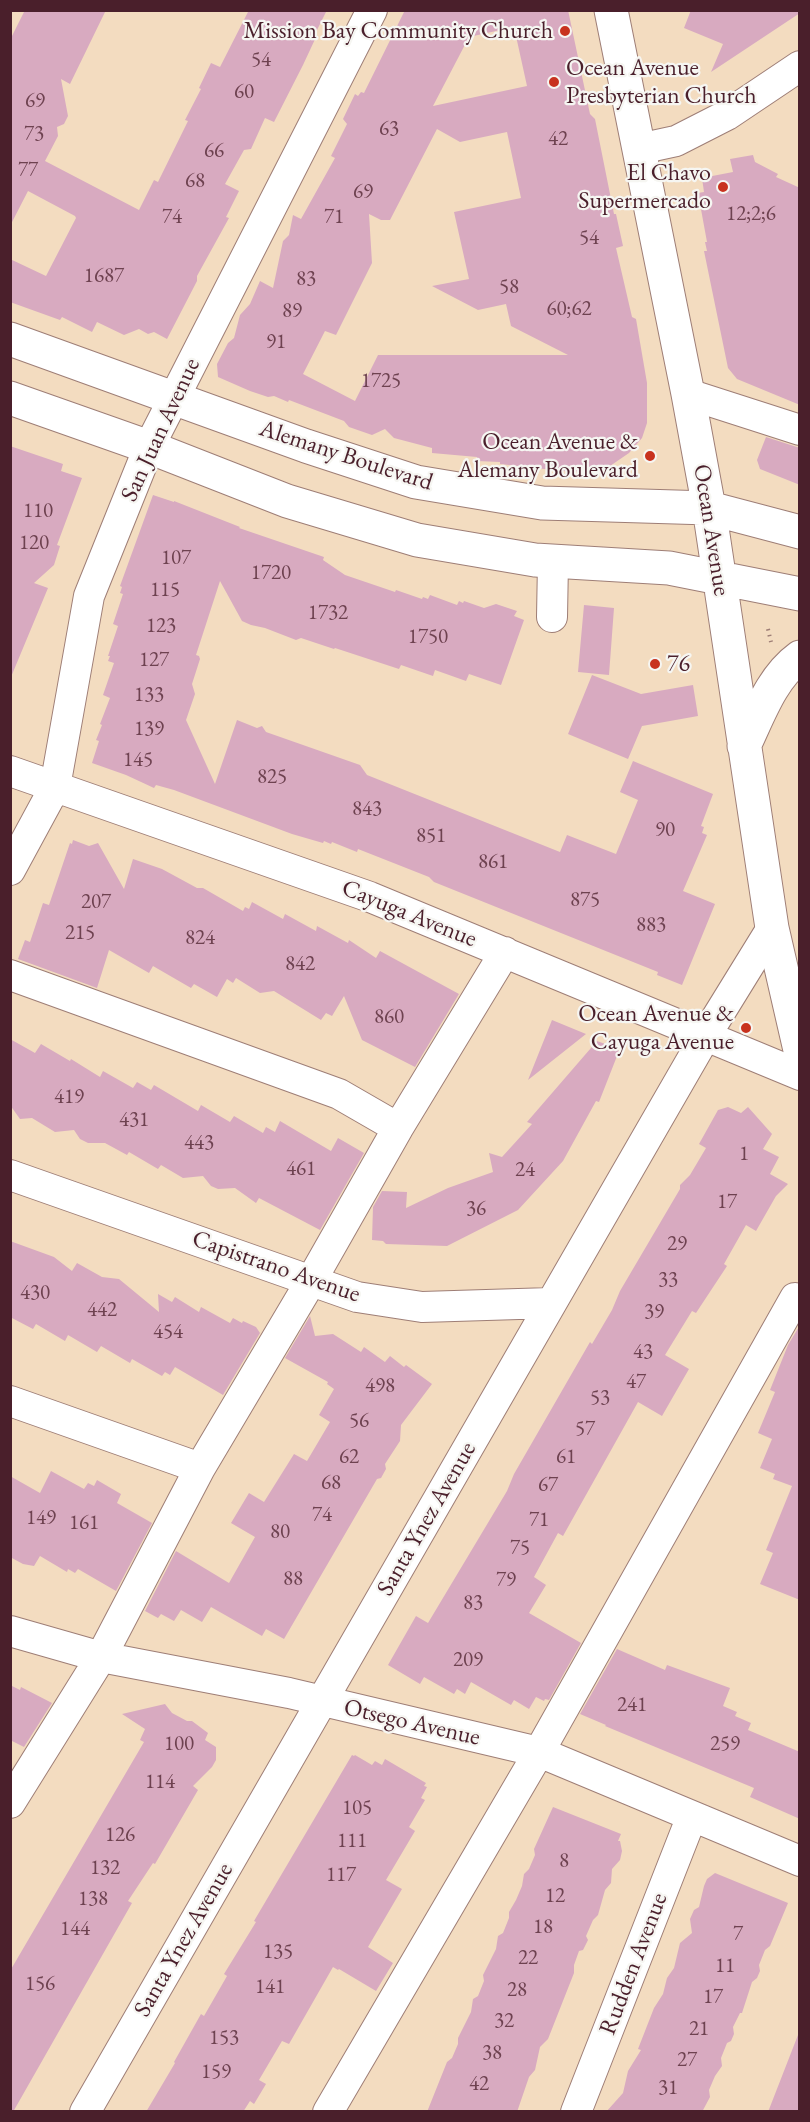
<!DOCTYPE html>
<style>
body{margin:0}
#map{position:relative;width:810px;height:2122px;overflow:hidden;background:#f3dcc0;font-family:"EB Garamond",serif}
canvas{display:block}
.frame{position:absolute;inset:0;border:12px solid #4a1f2b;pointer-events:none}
</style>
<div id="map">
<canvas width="810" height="2122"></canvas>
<div class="frame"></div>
</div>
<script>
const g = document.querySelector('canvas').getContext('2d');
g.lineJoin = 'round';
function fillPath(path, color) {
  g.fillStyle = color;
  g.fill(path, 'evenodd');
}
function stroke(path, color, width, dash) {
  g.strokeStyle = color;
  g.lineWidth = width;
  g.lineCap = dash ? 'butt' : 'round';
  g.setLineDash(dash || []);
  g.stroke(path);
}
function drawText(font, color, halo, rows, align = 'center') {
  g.font = font + ' "EB Garamond",serif';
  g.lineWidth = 4.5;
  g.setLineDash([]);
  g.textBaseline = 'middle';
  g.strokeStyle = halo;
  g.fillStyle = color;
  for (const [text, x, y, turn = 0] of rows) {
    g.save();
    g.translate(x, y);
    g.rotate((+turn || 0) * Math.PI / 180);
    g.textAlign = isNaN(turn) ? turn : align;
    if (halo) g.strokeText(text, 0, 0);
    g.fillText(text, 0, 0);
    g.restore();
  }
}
fillPath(new Path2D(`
 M 25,10 L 106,10 L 70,84 L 61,79 L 68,116 L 64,124 L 57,127 L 58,136 L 45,161 L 139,210 L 154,180 L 158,182 L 188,121 L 185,120 L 201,89 L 199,88 L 211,63 L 220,67 L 249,10 L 327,10 L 315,34 L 317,35 L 303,65 L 274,122 L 265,118 L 251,149 L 244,150 L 225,184 L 239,191 L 226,217 L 229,218 L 197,276 L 197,281 L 167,339 L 154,332 L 148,334 L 139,329 L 124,335 L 97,322 L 92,332 L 62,317 L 60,320 L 10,302 L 10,259 L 46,276 L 76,218 L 75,216 L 28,191 L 10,226 L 10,40 Z
 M 405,10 L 568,10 L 590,114 L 595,119 L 614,214 L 616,214 L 623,246 L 616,248 L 632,317 L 636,319 L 647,383 L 647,423 L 642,438 L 629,453 L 610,466 L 589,472 L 562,471 L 500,464 L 500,462 L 477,461 L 477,457 L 432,453 L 432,448 L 394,438 L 385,429 L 372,435 L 349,427 L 344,421 L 289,400 L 288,402 L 274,396 L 268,397 L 250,391 L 218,377 L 217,364 L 228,343 L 234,338 L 240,315 L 250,304 L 260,281 L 273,288 L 283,241 L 289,235 L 293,215 L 301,219 L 335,158 L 331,156 L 347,124 L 343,119 L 355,94 L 358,96 L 361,92 L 364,93 ZM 514,27 L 527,86 L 433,106 L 469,37 ZM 437,129 L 460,142 L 507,132 L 521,198 L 454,212 L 469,279 L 432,286 L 478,310 L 506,304 L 511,326 L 568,355 L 378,355 L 355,401 L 303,374 L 325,331 L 336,335 L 372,263 L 369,214 L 381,220 L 390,220 Z
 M 691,10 L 800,10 L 800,13 L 711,72 L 723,44 L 684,28 Z
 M 753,155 L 755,162 L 778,174 L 776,177 L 800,188 L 800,405 L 737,379 L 728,368 L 704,251 L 707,251 L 705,242 L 707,242 L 698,193 L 704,192 L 702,178 L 733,172 L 730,159 Z
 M 766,437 L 800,448 L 800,485 L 760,469 L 757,460 Z
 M 10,446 L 63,464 L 61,471 L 82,478 L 57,545 L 60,546 L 54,565 L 34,583 L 48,588 L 11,677 Z
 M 153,495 L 174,502 L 174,501 L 240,527 L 239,528 L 324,557 L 323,560 L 345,575 L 395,592 L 396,590 L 422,599 L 423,597 L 428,599 L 430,595 L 457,605 L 459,601 L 463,603 L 464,601 L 484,608 L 496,604 L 517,611 L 514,616 L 524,620 L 501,685 L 469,674 L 466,681 L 435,670 L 433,676 L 401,665 L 399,669 L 335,648 L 334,649 L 301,638 L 296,640 L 265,628 L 251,625 L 242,621 L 220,581 L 196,655 L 199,656 L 200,659 L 192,684 L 195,694 L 186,720 L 215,784 L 237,720 L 257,728 L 262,726 L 266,732 L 360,765 L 367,775 L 560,852 L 567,835 L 616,854 L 638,800 L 620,792 L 633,761 L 713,794 L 701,826 L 704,827 L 702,833 L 707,835 L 683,891 L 715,904 L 682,985 L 657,975 L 658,972 L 434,882 L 429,877 L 358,849 L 357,852 L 332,842 L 331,844 L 324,841 L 323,843 L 292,834 L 174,790 L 156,785 L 154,788 L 126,775 L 92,763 L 99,741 L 96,740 L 102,725 L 100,724 L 110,698 L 103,695 L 114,663 L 108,661 L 110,656 L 108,656 L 118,626 L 113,624 L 123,594 L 120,593 L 122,587 L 120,586 Z
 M 584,605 L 614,608 L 609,675 L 578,672 Z
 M 592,675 L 641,694 L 693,685 L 698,716 L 642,726 L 628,759 L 568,734 Z
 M 73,840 L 89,846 L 98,843 L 124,889 L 133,859 L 162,869 L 197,888 L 203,888 L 243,911 L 245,907 L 249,909 L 252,902 L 283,919 L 285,914 L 316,931 L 317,926 L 348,943 L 349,940 L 376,958 L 380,951 L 459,994 L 415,1067 L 362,1040 L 344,996 L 332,1016 L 326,1013 L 321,1020 L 274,991 L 260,993 L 236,978 L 233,983 L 227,979 L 217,997 L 194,984 L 191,988 L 153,966 L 149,973 L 109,950 L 97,988 L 18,959 L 25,940 L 30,942 L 43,903 L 49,905 L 70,843 L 72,844 Z
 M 552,1020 L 586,1034 L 528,1080 Z
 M 10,1039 L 35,1053 L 41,1044 L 70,1061 L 71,1059 L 100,1077 L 103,1071 L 133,1088 L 137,1082 L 151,1090 L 154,1085 L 198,1111 L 201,1105 L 230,1122 L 234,1116 L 263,1133 L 266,1127 L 275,1132 L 280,1121 L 331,1151 L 338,1138 L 364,1153 L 320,1230 L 259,1198 L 256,1203 L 235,1188 L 218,1189 L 211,1186 L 203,1176 L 183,1178 L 161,1165 L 158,1169 L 129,1152 L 127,1155 L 105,1143 L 88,1143 L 80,1139 L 74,1130 L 55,1132 L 32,1118 L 20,1119 L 10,1105 Z
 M 597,1041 L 616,1048 L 619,1051 L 599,1102 L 596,1101 L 563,1161 L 518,1210 L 447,1246 L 386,1244 L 383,1241 L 372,1240 L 373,1207 L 382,1191 L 407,1192 L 406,1208 L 448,1188 L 493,1172 L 489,1153 L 502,1157 L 532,1124 L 527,1122 Z
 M 728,1107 L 741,1113 L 748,1107 L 772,1134 L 763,1149 L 779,1157 L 770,1174 L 788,1184 L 776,1196 L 756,1231 L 746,1225 L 724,1264 L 727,1266 L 696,1313 L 692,1311 L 665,1355 L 689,1369 L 662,1416 L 638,1402 L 563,1536 L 558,1533 L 534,1577 L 546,1585 L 529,1613 L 581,1643 L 549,1700 L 545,1699 L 544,1701 L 536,1697 L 529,1709 L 514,1700 L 511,1705 L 471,1682 L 465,1694 L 457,1689 L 454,1694 L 424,1677 L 420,1684 L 388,1665 L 416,1616 L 428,1623 L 507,1491 L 514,1474 L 590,1342 L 592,1344 L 612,1310 L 620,1291 L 680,1189 L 680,1185 L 690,1175 L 706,1148 L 699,1144 L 718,1110 Z
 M 10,1241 L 54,1257 L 72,1271 L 77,1263 L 102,1277 L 119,1279 L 159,1312 L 158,1294 L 172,1302 L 175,1297 L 199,1312 L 201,1307 L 230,1323 L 233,1318 L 242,1323 L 243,1321 L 256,1327 L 260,1333 L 223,1395 L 175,1367 L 170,1375 L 165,1372 L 162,1376 L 132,1359 L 130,1363 L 101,1346 L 97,1352 L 68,1335 L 65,1341 L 36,1324 L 33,1329 L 10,1317 Z
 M 310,1316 L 315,1336 L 333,1334 L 361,1352 L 364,1347 L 385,1362 L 390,1356 L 404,1367 L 406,1365 L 432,1384 L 401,1425 L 400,1441 L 385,1464 L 386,1469 L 381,1478 L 377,1479 L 284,1639 L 266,1629 L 262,1636 L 211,1607 L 202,1622 L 181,1610 L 174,1621 L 161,1614 L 158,1618 L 145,1611 L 176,1551 L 229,1583 L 255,1537 L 231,1523 L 249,1493 L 264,1502 L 294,1454 L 307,1461 L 330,1422 L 319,1415 L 334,1389 L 327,1384 L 328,1382 L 285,1358 Z
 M 800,1325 L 800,1600 L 760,1584 L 773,1553 L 766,1550 L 792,1486 L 773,1479 L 775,1474 L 760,1468 L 772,1439 L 758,1433 L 775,1392 L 770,1390 L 788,1345 Z
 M 51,1471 L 84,1489 L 88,1483 L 94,1486 L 97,1480 L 121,1494 L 117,1503 L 152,1523 L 116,1591 L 78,1569 L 75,1573 L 68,1569 L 67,1572 L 40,1556 L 34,1566 L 23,1564 L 10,1557 L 10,1476 L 40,1493 Z
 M 617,1649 L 665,1670 L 667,1665 L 730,1688 L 723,1706 L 737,1712 L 735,1716 L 751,1723 L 748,1730 L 800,1752 L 800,1819 L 750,1797 L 754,1788 L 605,1726 L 606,1725 L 580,1714 Z
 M 10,1685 L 20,1690 L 21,1687 L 52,1703 L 24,1747 L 10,1740 Z
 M 165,1704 L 172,1713 L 187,1721 L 192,1721 L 208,1733 L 205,1740 L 216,1747 L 216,1760 L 212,1767 L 193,1786 L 198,1790 L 155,1864 L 153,1863 L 128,1901 L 132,1903 L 13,2112 L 10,2112 L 10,1971 L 144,1742 L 140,1740 L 145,1729 L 122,1714 Z
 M 352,1755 L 354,1756 L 355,1755 L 372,1765 L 375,1761 L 382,1765 L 385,1759 L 426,1783 L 424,1786 L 427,1787 L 421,1798 L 425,1800 L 409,1827 L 415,1831 L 386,1880 L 402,1889 L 368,1947 L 393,1963 L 376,1991 L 339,1969 L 338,1970 L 333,1967 L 289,2044 L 282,2041 L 259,2080 L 266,2084 L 254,2104 L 250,2101 L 243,2112 L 146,2112 L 175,2063 L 174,2062 L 201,2014 L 204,2016 L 227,1976 L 224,1974 L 256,1922 L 254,1921 Z
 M 553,1807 L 621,1834 L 618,1841 L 620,1841 L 622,1851 L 620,1860 L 612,1869 L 611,1883 L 605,1890 L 598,1915 L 593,1920 L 586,1936 L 588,1940 L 583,1950 L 579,1951 L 574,1965 L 574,1973 L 548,2039 L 540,2047 L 535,2070 L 529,2077 L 517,2112 L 427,2112 L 447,2062 L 452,2058 L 458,2044 L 458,2038 L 471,2012 L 473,1999 L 478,1996 L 484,1981 L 483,1975 L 496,1949 L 498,1936 L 503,1933 L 509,1918 L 509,1912 L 516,1900 L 522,1886 L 524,1874 L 529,1869 L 535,1855 L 534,1849 Z
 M 715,1873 L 788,1903 L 770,1946 L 765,1950 L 759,1965 L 760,1971 L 757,1978 L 752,1982 L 742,2013 L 740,2013 L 733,2027 L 734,2034 L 731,2041 L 727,2043 L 721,2058 L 722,2066 L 715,2076 L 709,2090 L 710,2097 L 702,2112 L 606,2112 L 623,2093 L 628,2071 L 641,2050 L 638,2049 L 654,2008 L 663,1994 L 667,1978 L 674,1968 L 680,1943 L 692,1933 L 690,1919 L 694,1910 L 699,1907 L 704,1886 L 707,1879 Z
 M 798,2035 L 800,2112 L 768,2112 Z`), '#d8aac0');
const minor = new Path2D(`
 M 639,149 L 676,141 L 727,115 L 800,66
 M 688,394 L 800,430
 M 552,617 L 553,562
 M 10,771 L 370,897 L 800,1075
 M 10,870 L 55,787 L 89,596 L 149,447 L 372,10
 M 10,975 L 339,1094 L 398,1128
 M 10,1175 L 357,1297 L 422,1307 L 551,1303
 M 10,1401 L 200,1468
 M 10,1631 L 101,1657 L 289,1693 L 539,1752 L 800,1861
 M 10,1803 L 101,1657 L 200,1468 L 311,1281 L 398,1128 L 505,952
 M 85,2112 L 706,1035 L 772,928
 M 328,2112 L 539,1752 L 795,1298
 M 576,2112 L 692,1816`);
const major = new Path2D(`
 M 611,10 L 688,394 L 709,508 L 772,928 L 800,1050
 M 10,339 L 306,446 L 416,482 L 542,503 L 709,508 L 800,532
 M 10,398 L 149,447 L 287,501 L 417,540 L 535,560 L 669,568 L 800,594
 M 744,746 C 759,715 771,678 800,657`);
stroke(minor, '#9e7e76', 32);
stroke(major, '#9e7e76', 35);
stroke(new Path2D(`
 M 768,629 L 771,642`), '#9e7e76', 4, [1.5, 4.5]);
stroke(minor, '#fff', 30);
stroke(major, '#fff', 33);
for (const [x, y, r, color] of [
 [565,31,6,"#c8321e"],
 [554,82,6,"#c8321e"],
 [723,187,6,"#c8321e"],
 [650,456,6,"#c8321e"],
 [655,664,6,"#c8321e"],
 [746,1028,6,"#c8321e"]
]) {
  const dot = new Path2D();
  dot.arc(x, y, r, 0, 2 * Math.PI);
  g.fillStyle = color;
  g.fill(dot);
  stroke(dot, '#f6f6f2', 2);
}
drawText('21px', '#6e4250', null, [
 ["54",261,60],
 ["60",244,92],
 ["69",35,101],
 ["63",389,129],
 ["73",34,134],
 ["42",558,139],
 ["66",214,151],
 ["77",28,170],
 ["68",195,181],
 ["69",363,192],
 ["12;2;6",751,214],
 ["74",172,217],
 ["71",334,217],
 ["54",589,238],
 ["1687",104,276],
 ["83",306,279],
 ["58",509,287],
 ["60;62",569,309],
 ["89",292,311],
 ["91",276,342],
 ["1725",381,381],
 ["110",38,511],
 ["120",34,543],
 ["107",176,558],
 ["1720",271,573],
 ["115",165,590],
 ["1732",328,613],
 ["123",161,626],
 ["1750",428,637],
 ["127",154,660],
 ["133",149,695],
 ["139",149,729],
 ["145",138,760],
 ["825",272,777],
 ["843",367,809],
 ["90",665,830],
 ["851",431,836],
 ["861",493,862],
 ["875",585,900],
 ["207",96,902],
 ["883",651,925],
 ["215",80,933],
 ["824",200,938],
 ["842",300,964],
 ["860",389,1017],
 ["419",69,1097],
 ["431",134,1120],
 ["443",199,1143],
 ["1",744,1154],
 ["461",301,1169],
 ["24",525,1170],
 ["17",727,1202],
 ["36",476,1209],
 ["29",677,1244],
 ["33",668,1280],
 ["430",35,1293],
 ["442",102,1310],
 ["39",654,1312],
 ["454",168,1332],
 ["43",643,1352],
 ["47",636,1382],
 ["498",380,1386],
 ["53",600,1398],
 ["56",359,1421],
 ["57",585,1429],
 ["62",349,1457],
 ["61",566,1457],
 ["68",331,1483],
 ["67",548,1485],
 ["74",322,1515],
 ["149",41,1518],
 ["71",539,1520],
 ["161",84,1523],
 ["80",280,1532],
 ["75",520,1548],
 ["88",293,1579],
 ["79",506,1580],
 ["83",473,1603],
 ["209",468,1660],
 ["241",632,1705],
 ["100",179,1744],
 ["259",725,1744],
 ["114",160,1782],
 ["105",357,1808],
 ["126",120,1835],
 ["111",352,1841],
 ["8",564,1861],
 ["132",105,1868],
 ["117",341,1875],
 ["12",555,1896],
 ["138",93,1899],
 ["18",543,1927],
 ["144",75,1929],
 ["7",738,1934],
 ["135",278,1952],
 ["22",528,1958],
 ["11",725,1966],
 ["156",40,1984],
 ["141",270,1987],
 ["28",517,1990],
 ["17",713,1997],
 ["32",504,2021],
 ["21",699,2029],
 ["153",224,2038],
 ["38",492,2053],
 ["27",687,2060],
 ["159",216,2072],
 ["42",479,2084],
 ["31",668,2088]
]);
drawText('24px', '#4a1f2b', '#f6f6f2', [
 ["Mission Bay Community Church",553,31],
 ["Ocean Avenue",566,68,"left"],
 ["Presbyterian Church",566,96,"left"],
 ["El Chavo",711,173],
 ["Supermercado",711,201],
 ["Ocean Avenue &",638,442],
 ["Alemany Boulevard",638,470],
 ["76",667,664,"left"],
 ["Ocean Avenue &",734,1014],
 ["Cayuga Avenue",734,1042]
], 'right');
drawText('24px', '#4a1f2b', '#f6f6f2', [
 ["San Juan Avenue",161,430,-65],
 ["Alemany Boulevard",346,456,18],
 ["Ocean Avenue",711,530,81],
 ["Cayuga Avenue",409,914,22],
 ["Capistrano Avenue",276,1267,19],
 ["Santa Ynez Avenue",427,1519,-60],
 ["Otsego Avenue",412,1723,13],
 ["Santa Ynez Avenue",184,1940,-60],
 ["Rudden Avenue",634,1964,-69]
]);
</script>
